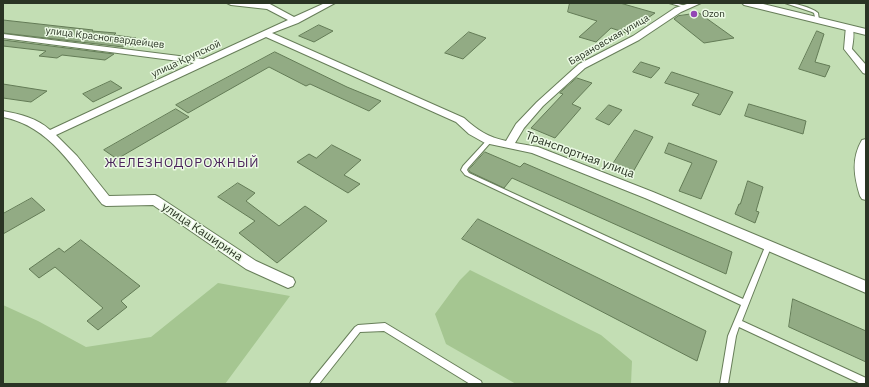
<!DOCTYPE html>
<meta charset="utf-8">
<style>
body{margin:0}
#map{position:relative;width:869px;height:387px;overflow:hidden;background:#c3deb4;font-family:"IBM Plex Sans",sans-serif}
canvas{display:block}
.frame{position:absolute;inset:0;border:4px solid #2a3424;pointer-events:none}
</style>
<div id="map">
<canvas width="869" height="387"></canvas>
<div class="frame"></div>
</div>
<script>
const g = document.querySelector('canvas').getContext('2d');
g.lineJoin = 'round';
function fillPath(path, color) {
  g.fillStyle = color;
  g.fill(path, 'evenodd');
}
function stroke(path, color, width, dash) {
  g.strokeStyle = color;
  g.lineWidth = width;
  g.lineCap = dash ? 'butt' : 'round';
  g.setLineDash(dash || []);
  g.stroke(path);
}
function drawText(font, color, halo, rows, align = 'center') {
  g.font = font + ' "IBM Plex Sans",sans-serif';
  g.lineWidth = 3;
  g.setLineDash([]);
  g.textBaseline = 'middle';
  g.strokeStyle = halo;
  g.fillStyle = color;
  for (const [text, x, y, turn = 0] of rows) {
    g.save();
    g.translate(x, y);
    g.rotate((+turn || 0) * Math.PI / 180);
    g.textAlign = isNaN(turn) ? turn : align;
    if (halo) g.strokeText(text, 0, 0);
    g.fillText(text, 0, 0);
    g.restore();
  }
}
fillPath(new Path2D(`
 M 470,270 L 601,335 L 632,361 L 631,384 L 516,384 L 446,344 L 435,314 L 460,280 Z
 M 218,283 L 290,296 L 225,384 L 3,384 L 3,305 L 38,321 L 86,347 L 151,337 Z`), '#a5c691');
const building = new Path2D(`
 M 570,3 L 620,3 L 655,13 L 626,33 L 611,28 L 596,42 L 579,37 L 597,21 L 568,12 Z
 M 699,13 L 734,38 L 704,43 L 674,19 L 678,16 Z
 M 3,20 L 93,30 L 92,31 L 116,33 L 114,35 L 136,38 L 123,47 L 3,33 Z
 M 319,25 L 333,31 L 314,42 L 299,36 Z
 M 817,31 L 824,34 L 815,62 L 830,66 L 825,77 L 799,69 Z
 M 469,32 L 486,38 L 463,59 L 445,53 Z
 M 3,40 L 114,54 L 105,60 L 62,55 L 57,58 L 39,56 L 46,51 L 3,46 Z
 M 275,52 L 347,87 L 381,101 L 369,111 L 310,84 L 306,86 L 269,67 L 188,113 L 176,105 Z
 M 641,62 L 660,68 L 651,78 L 633,72 Z
 M 672,72 L 733,92 L 720,115 L 692,105 L 699,94 L 665,83 Z
 M 577,78 L 592,83 L 572,104 L 581,108 L 555,138 L 531,128 L 563,94 L 560,93 Z
 M 111,81 L 122,88 L 93,102 L 83,94 Z
 M 3,84 L 47,91 L 31,102 L 3,98 Z
 M 749,104 L 806,121 L 803,134 L 745,116 Z
 M 609,105 L 622,110 L 609,125 L 596,119 Z
 M 176,109 L 189,117 L 117,159 L 104,150 Z
 M 635,130 L 653,137 L 633,172 L 613,164 Z
 M 669,143 L 717,161 L 701,199 L 679,191 L 692,163 L 665,153 Z
 M 332,145 L 361,160 L 344,175 L 360,184 L 348,193 L 297,162 L 309,154 L 316,158 Z
 M 485,152 L 520,167 L 524,163 L 732,252 L 726,274 L 512,178 L 504,188 L 470,172 L 469,170 Z
 M 748,181 L 763,187 L 756,211 L 759,212 L 755,223 L 735,214 L 739,204 L 740,204 Z
 M 238,183 L 255,193 L 246,201 L 279,226 L 305,206 L 327,221 L 277,263 L 239,233 L 255,221 L 218,197 Z
 M 32,198 L 45,210 L 3,234 L 3,214 Z
 M 478,219 L 706,331 L 697,361 L 462,239 Z
 M 81,240 L 140,286 L 121,301 L 127,307 L 98,330 L 87,321 L 103,308 L 55,267 L 39,278 L 29,269 L 59,248 L 64,252 Z
 M 793,299 L 866,331 L 866,362 L 789,327 Z`);
fillPath(building, '#92ab84');
stroke(building, '#637b56', 1);
const service = new Path2D(`
 M 669,3 L 675,3 L 689,7 L 687,8 Z
 M 785,3 C 794,3 811,7 818,13 L 819,20 L 816,21 L 814,13 L 812,12 Z
 M 489,139 L 491,140 L 492,141 L 491,142 L 468,168 L 467,170 L 469,173 L 743,299 L 765,247 L 766,245 L 768,244 L 770,245 L 771,247 L 742,321 L 866,378 L 866,384 L 861,384 L 739,327 L 736,336 L 728,384 L 720,384 L 728,336 L 741,305 L 465,175 L 461,170 L 463,166 L 487,140 Z
 M 385,323 L 481,381 L 482,384 L 470,384 L 384,331 L 360,332 L 319,384 L 310,384 L 311,381 L 355,327 L 358,325 Z`);
const minor = new Path2D(`
 M 227,3 L 268,3 L 294,17 L 325,3 L 335,3 L 298,23 L 272,33 L 464,118 C 477,130 488,137 506,141 L 516,124 L 537,102 L 579,64 L 633,36 L 675,8 L 690,3 L 701,3 L 681,12 L 639,40 L 585,68 L 543,106 L 524,128 L 515,143 L 538,147 L 653,192 L 866,281 L 866,293 L 645,198 L 532,153 L 485,143 L 469,134 L 456,122 L 266,37 L 56,135 L 77,156 L 109,196 L 155,195 L 159,197 L 256,261 L 293,278 L 295,282 L 293,286 L 288,288 L 246,269 L 153,205 L 106,206 L 102,204 C 74,169 50,126 3,117 L 3,111 C 20,114 37,118 50,130 L 194,63 L 3,38 L 3,34 L 203,59 L 288,20 L 267,9 L 231,5 Z
 M 846,26 L 852,26 C 855,34 853,41 852,49 L 866,65 L 866,74 L 863,73 L 844,49 Z
 M 866,139 L 866,200 L 862,199 L 860,196 C 854,176 851,159 862,140 Z`);
const tertiary = new Path2D(`
 M 742,3 L 759,3 L 866,29 L 866,35 L 744,5 Z`);
stroke(service, '#677e59', 2);
stroke(minor, '#677e59', 2);
stroke(tertiary, '#677e59', 2);
fillPath(service, '#fff');
fillPath(minor, '#fff');
fillPath(tertiary, '#fff');
for (const [x, y, r, color] of [
 [694,14,4,"#9345b5"]
]) {
  const dot = new Path2D();
  dot.arc(x, y, r, 0, 2 * Math.PI);
  g.fillStyle = color;
  g.fill(dot);
  stroke(dot, '#ecfae5', 1.5);
}
drawText('10px', '#2a3424', '#ecfae5', [
 ["Ozon",702,14]
], 'left');
drawText('10px', '#2a3424', '#ecfae5', [
 ["улица Красногвардейцев",105,38,7],
 ["Барановская улица",609,40,-30],
 ["улица Крупской",186,59,-25]
]);
drawText('12px', '#2a3424', '#ecfae5', [
 ["Транспортная улица",580,155,20],
 ["улица Каширина",202,232,34]
]);
g.letterSpacing = '1px';
drawText('13px', '#4b255c', '#ecfae5', [
 ["ЖЕЛЕЗНОДОРОЖНЫЙ",182,163]
]);
g.letterSpacing = '0px';
</script>
